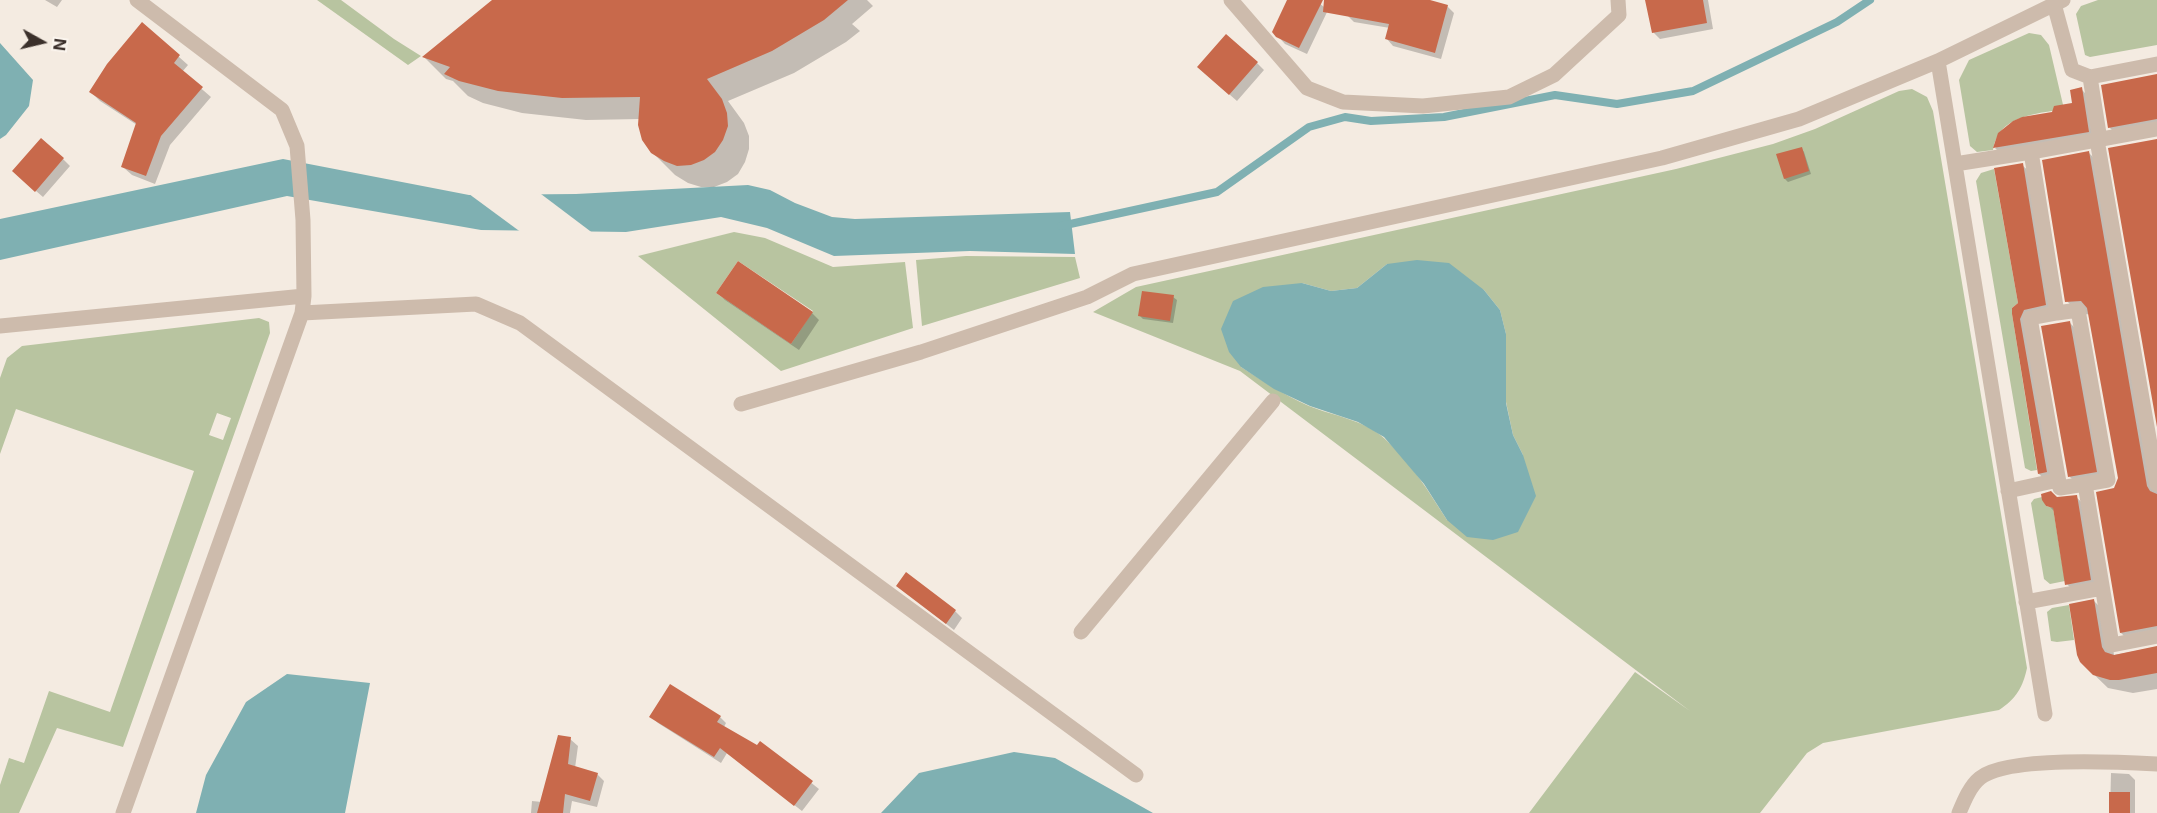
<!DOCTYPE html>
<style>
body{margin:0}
#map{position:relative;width:2157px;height:813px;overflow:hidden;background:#f4ebe1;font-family:Inter,sans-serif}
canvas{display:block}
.north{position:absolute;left:12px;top:12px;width:60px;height:60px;-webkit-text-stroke:4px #fbf5ee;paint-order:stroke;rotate:98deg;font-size:16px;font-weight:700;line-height:24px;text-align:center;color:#3b302b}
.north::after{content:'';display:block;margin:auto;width:21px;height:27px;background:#3b302b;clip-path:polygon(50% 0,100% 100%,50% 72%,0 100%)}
</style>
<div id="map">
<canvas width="2157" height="813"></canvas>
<div class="north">N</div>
</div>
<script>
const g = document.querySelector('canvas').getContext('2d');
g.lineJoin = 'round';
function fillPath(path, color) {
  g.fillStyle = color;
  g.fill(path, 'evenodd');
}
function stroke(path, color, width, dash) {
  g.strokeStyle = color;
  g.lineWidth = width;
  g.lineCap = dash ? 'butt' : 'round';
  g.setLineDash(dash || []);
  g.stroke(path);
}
fillPath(new Path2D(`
 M 317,0 L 341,0 L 394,39 L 421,56 L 408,65 Z
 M 2098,0 L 2157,0 L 2157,45 L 2090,57 L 2085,55 L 2076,14 L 2081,6 Z
 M 2029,33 L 2041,35 L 2049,45 L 2064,109 C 2036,114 1998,115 1993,150 L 1977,152 L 1970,146 L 1959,80 L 1969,60 Z
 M 1912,89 L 1927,97 L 1933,111 L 2027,668 C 2023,687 2016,699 1999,710 L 1823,743 L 1807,753 L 1760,813 L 1529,813 L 1635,672 L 1690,711 L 1240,371 L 1093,312 L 1136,287 L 1676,169 L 1773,144 L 1815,129 L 1899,91 ZM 1387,264 L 1484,290 L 1500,310 L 1506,334 L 1506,402 L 1513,435 L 1523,455 L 1447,520 C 1429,492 1410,461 1385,439 C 1365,420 1334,416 1309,406 C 1284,395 1263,381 1241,367 L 1302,283 L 1331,291 L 1357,288 Z
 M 1994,169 L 2018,303 L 2012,308 L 2012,314 L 2037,470 L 2031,471 L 2025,468 L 1976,181 L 1981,173 Z
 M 734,232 L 765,238 L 833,267 L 905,262 L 913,328 L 781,371 L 638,256 ZM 738,261 L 813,311 L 791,344 L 716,293 Z
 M 966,256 L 1075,257 L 1080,278 L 922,326 L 916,260 Z
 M 259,318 L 269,322 L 270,333 L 123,747 L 57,728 L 19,813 L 0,813 L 0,785 L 9,758 L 24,763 L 49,691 L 110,712 L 194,471 L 16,409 L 0,454 L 0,378 L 7,358 L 22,346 ZM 217,413 L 231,418 L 223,440 L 209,435 Z
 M 2042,497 L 2046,506 L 2053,508 L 2065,581 L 2050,584 L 2044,579 L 2031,503 L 2034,499 Z
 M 2069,605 L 2074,640 L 2057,642 L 2051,641 L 2047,612 L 2052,608 Z`), '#b8c4a0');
fillPath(new Path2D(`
 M 0,43 L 33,80 L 29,106 L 6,135 L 0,139 Z
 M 283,159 L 469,195 L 576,194 L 748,185 L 770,190 L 795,203 L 832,217 L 855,219 L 1070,212 L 1075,254 L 970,251 L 834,256 L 767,228 L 721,217 L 626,232 L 481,230 L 287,196 L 0,260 L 0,219 Z
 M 1417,260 L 1449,263 L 1484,290 L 1500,310 L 1506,334 L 1506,403 L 1513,435 L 1523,455 L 1536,496 L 1518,532 L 1493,540 L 1467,537 L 1447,520 L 1424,484 L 1384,437 L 1358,422 L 1310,406 L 1274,389 L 1241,367 L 1229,352 L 1221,329 L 1233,301 L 1263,287 L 1302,283 L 1331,291 L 1357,288 L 1387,264 Z
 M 287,674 L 370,683 L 345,813 L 196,813 L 206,775 L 246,702 Z
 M 1014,752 L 1055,758 L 1153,813 L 881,813 L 919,773 Z`), '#7fb0b2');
fillPath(new Path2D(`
 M 465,191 L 537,191 L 594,234 L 522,233 Z`), '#f4ebe1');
fillPath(new Path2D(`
 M 45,0 L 62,0 L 57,7 Z
 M 495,0 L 867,0 L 873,6 L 852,24 L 860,31 L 846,42 L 794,73 L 728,101 L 744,123 L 749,136 L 749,149 L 745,162 L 738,174 L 727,182 L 714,187 L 701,187 L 688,183 L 675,175 L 652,152 L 640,119 L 586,120 L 522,113 L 483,103 L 468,96 L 453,81 L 446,79 L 424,57 Z
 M 1289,0 L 1315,0 L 1328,10 L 1307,54 L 1285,44 L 1274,32 Z
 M 1350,0 L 1424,0 L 1447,6 L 1454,13 L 1441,59 L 1393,46 L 1387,39 L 1390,28 L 1354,22 L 1347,15 Z
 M 1647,0 L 1708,0 L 1713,29 L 1660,39 L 1653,32 Z
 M 142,24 L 188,65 L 182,72 L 211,97 L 170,145 L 155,184 L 132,175 L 123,167 L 137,125 L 100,101 L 91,92 Z
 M 1257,63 L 1264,70 L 1237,101 L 1206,74 Z
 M 2157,76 L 2157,135 L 2123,141 L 2109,127 Z
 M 2081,89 L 2095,103 L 2102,145 L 2008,161 L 1995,148 L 2053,113 L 2074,104 Z
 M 1801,148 L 1804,152 L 1811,174 L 1788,182 L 1785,179 L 1778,155 Z
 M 2089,153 L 2102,166 L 2157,481 L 2157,642 L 2135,646 L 2121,633 L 2115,489 L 2119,478 L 2090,314 L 2080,315 L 2067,301 Z
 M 63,159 L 70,166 L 43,197 L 21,178 Z
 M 2022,165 L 2036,178 L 2059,318 L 2038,323 L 2053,487 L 2039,474 L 2013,314 L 2019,304 Z
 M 718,293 L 812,313 L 819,320 L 799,350 L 725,300 Z
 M 1173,297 L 1177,300 L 1173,323 L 1143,319 L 1140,316 Z
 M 2070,323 L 2083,336 L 2109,485 L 2083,490 L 2069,476 Z
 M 2076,497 L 2090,510 L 2104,593 L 2080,598 L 2067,584 L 2055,512 L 2048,505 L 2057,499 Z
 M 898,586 L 955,611 L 962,618 L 954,630 Z
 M 2094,601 L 2108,615 L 2114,655 L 2157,647 L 2157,689 L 2133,693 L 2108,688 L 2081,662 Z
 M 651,717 L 720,717 L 726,723 L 724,727 L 758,747 L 761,743 L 819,789 L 802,811 L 727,753 L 721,763 L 658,723 Z
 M 570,739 L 578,746 L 575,768 L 597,774 L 604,781 L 597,807 L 572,801 L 570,813 L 531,813 L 532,801 L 542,802 Z
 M 2111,773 L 2129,774 L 2135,780 L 2135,813 L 2110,813 Z`), '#0003');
stroke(new Path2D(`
 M 1061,226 L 1217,192 L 1309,127 L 1345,117 L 1371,121 L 1444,117 L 1555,95 L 1617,104 L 1693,91 L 1837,22 L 1870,0`), '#7fb0b2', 8);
fillPath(new Path2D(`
 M 492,0 L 848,0 L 824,20 L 772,51 L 707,79 L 722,99 L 727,113 L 728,126 L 723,140 L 715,152 L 704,160 L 691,165 L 677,166 L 664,161 L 651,153 L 642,140 L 638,125 L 640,97 L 562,98 L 498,91 L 459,81 L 444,74 L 450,67 L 422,57 Z
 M 1287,0 L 1323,0 L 1299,48 L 1276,37 L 1272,32 Z
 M 1324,0 L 1430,0 L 1448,5 L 1435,53 L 1385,39 L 1389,24 L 1323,12 Z
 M 1645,0 L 1703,0 L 1707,23 L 1652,33 Z
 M 142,22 L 180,55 L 174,63 L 203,87 L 161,136 L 146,176 L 121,167 L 136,123 L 89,92 L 107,64 Z
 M 1226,34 L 1258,62 L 1229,95 L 1197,67 Z
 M 2157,74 L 2157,119 L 2108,128 L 2101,85 Z
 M 2082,87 L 2089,132 L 1993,148 L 1998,133 L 2013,121 L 2022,117 L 2052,112 L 2054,106 L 2072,103 L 2070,90 Z
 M 41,138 L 64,158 L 35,192 L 12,171 Z
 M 2157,139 L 2157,427 L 2108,148 Z
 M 1802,147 L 1809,171 L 1784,179 L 1776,154 Z
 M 2089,151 L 2147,486 L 2150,491 L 2157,494 L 2157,626 L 2120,633 L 2096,492 L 2114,488 L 2118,478 L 2087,308 L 2081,301 L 2065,302 L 2042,160 Z
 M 2023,163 L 2046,305 L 2024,310 L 2020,319 L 2047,472 L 2038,474 L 2012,314 L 2012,308 L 2018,303 L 1994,168 Z
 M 738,261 L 813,312 L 791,344 L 716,293 Z
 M 1142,291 L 1174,295 L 1170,321 L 1138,316 Z
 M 2070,321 L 2097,472 L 2068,477 L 2041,326 Z
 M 2051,491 L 2057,497 L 2077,495 L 2091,580 L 2065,585 L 2053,508 L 2046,506 L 2042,500 L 2041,494 Z
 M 906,572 L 956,610 L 946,624 L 896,586 Z
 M 2094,599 L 2102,647 L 2105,652 L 2114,655 L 2157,646 L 2157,673 L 2119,680 L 2110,680 L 2093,675 L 2080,662 L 2077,655 L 2069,604 Z
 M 670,684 L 721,716 L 717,722 L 757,745 L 760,741 L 813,781 L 794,806 L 720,748 L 714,757 L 649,717 Z
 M 558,735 L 571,737 L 568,764 L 598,773 L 590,801 L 565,794 L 563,813 L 537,813 Z
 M 2109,792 L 2130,792 L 2130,813 L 2109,813 Z`), '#c8694b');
stroke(new Path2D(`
 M 2054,4 L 2072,70 L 2090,77 L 2157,64
 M 1938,61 L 2045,714
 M 2090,77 L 2100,140
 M 2157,129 L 2031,152 L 2057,313 L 2078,310 L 2108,480 L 2085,484 L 2112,645 L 2157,636
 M 2097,140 L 2157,484
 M 1955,164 L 2031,152
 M 302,313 L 476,304 L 520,323 L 1136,775
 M 2057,313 L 2030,318 L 2060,488 L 2085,484
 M 0,326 L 304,296
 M 741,404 L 921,352 L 1087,297 L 1133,274 L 1662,158 L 1799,119 L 1938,61 L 2063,0
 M 2008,491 L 2058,480
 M 2026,602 L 2102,588
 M 1081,632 L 1273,401
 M 123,813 L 302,313 L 304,296 L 303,220 L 297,146 L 282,110 L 137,0`), '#cdbbac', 15);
stroke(new Path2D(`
 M 1231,0 L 1307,88 L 1343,102 L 1423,106 L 1509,97 L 1554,75 L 1619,15 L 1618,0
 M 1959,813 C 1964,801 1970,786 1980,778 C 2007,756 2120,762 2157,764`), '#cdbbac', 15);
</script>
